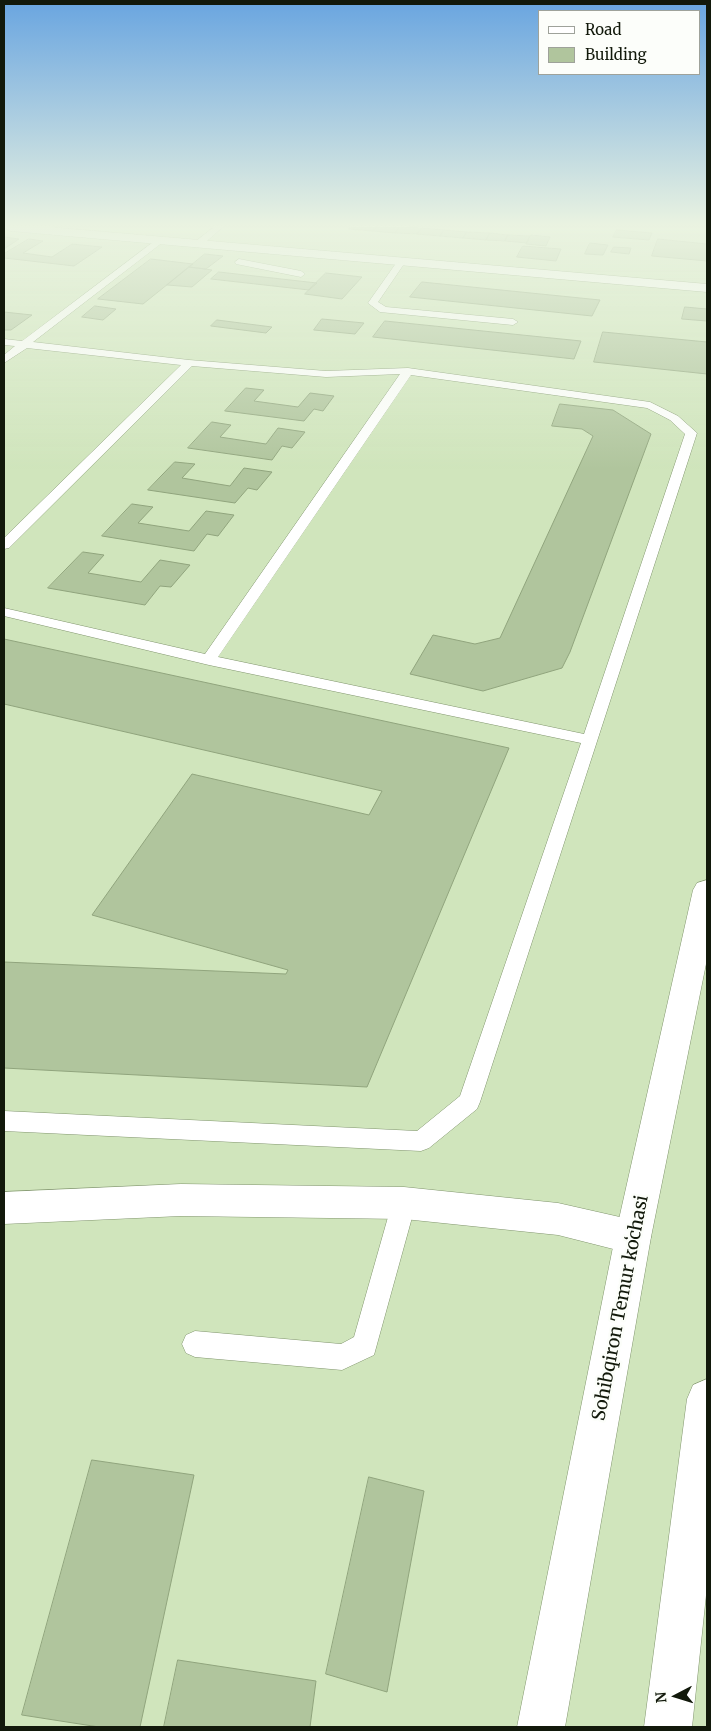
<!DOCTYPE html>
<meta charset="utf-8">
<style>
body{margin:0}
#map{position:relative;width:711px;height:1731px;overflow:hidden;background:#d0e5bc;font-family:Merriweather,serif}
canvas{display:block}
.frame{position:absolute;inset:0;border:5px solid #12190b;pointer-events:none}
.legend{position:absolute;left:538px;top:10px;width:162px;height:65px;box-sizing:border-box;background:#fcfefa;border:1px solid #9ea29a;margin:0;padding:6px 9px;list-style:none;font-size:15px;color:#12190b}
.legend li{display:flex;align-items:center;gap:10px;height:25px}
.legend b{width:25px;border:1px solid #9ea29a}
.north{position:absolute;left:651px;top:1671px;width:50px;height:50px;-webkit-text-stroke:4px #fcfefa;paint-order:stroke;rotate:265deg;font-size:14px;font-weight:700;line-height:20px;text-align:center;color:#12190b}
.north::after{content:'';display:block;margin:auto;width:18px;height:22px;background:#12190b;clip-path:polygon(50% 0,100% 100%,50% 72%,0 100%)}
</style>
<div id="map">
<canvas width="711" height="1731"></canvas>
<div class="frame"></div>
<ul class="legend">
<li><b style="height:6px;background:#fff"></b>Road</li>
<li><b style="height:14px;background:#b0c59d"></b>Building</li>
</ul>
<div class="north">N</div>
</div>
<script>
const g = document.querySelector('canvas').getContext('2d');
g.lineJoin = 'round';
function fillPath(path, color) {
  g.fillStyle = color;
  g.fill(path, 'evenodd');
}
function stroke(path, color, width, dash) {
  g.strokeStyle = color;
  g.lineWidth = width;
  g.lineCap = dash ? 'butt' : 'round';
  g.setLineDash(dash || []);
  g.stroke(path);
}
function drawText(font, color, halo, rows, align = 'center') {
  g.font = font + ' Merriweather,serif';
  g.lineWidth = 5;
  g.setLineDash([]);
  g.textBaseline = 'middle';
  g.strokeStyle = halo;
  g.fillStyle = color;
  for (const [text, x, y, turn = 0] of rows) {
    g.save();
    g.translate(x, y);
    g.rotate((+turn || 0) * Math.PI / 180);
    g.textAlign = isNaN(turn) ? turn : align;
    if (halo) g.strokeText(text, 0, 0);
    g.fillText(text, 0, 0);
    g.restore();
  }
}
const building = new Path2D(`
 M 351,227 L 377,227 L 373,231 L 349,229 Z
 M 377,227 L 400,227 L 395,233 L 373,231 Z
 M 400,227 L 406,227 L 422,228 L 417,234 L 395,233 Z
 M 422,228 L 444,230 L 440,236 L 417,234 Z
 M 444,230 L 467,232 L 463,238 L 440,236 Z
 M 617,230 L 652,233 L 649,240 L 613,237 Z
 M 467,232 L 490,233 L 486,240 L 463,238 Z
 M 490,233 L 508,235 L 505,241 L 486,240 Z
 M 508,235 L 530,236 L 527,243 L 505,241 Z
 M 531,235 L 550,237 L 546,246 L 526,244 Z
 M 4,237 L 19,239 L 4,249 Z
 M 29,239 L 43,241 L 23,253 L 52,257 L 72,244 L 102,247 L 74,266 L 4,258 L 4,254 Z
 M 658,239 L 707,244 L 707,261 L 652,256 Z
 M 590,243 L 608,245 L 603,255 L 585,254 Z
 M 523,246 L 561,249 L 556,261 L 517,257 Z
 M 614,247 L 631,248 L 629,254 L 611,252 Z
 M 205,254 L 223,256 L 206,269 L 189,267 Z
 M 151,259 L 193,264 L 143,304 L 98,299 Z
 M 189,267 L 212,270 L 192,287 L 167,285 Z
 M 219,272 L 317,283 L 309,290 L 211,279 Z
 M 326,273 L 362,277 L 342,299 L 305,294 Z
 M 422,282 L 600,300 L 592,316 L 410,297 Z
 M 95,306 L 116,309 L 103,320 L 82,317 Z
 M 685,307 L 707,309 L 707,321 L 682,319 Z
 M 4,312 L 32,315 L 11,330 L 4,330 Z
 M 322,319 L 364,323 L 355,334 L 314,330 Z
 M 217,320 L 272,327 L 266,333 L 211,326 Z
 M 385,321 L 581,341 L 574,359 L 373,337 Z
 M 603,332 L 707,342 L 707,374 L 594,362 Z
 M 246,388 L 264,390 L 254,401 L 298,407 L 310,393 L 334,396 L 323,411 L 314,409 L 304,421 L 225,411 Z
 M 560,404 L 613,410 L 651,434 L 570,652 L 562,668 L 483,691 L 410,674 L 433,635 L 475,644 L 500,638 L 593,436 L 582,429 L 552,426 Z
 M 212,422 L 231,425 L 220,437 L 266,444 L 278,428 L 305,432 L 292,448 L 282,446 L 272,460 L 188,448 Z
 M 175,462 L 195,464 L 182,478 L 230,486 L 244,468 L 272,472 L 257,490 L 248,488 L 235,503 L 148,490 Z
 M 132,504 L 153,507 L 138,523 L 189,531 L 206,511 L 234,515 L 218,536 L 207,534 L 194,551 L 102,536 Z
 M 83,552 L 104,555 L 88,573 L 141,582 L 160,560 L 190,565 L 171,587 L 160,586 L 145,605 L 48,588 Z
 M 4,639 L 509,748 L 367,1087 L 4,1068 L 4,962 L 286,974 L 288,970 L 92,915 L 192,774 L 369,815 L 382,791 L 4,704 Z
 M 92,1460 L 194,1475 L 140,1727 L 99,1727 L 22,1715 Z
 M 369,1477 L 424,1491 L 387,1692 L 326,1674 Z
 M 178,1660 L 316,1681 L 310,1727 L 164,1727 Z`);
fillPath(building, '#b0c59d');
stroke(building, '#90a47d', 1);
const lane = new Path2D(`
 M 214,227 L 223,227 L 201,246 L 195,246 L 195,242 Z
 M 160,237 L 164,240 L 163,242 L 33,342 L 189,360 L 326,371 L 408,368 L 650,402 L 678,416 L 697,433 L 480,1102 L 477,1109 L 429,1148 L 421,1151 L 4,1131 L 4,1111 L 417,1131 L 460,1096 L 581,743 L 209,665 L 4,616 L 4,608 L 205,654 L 400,374 L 326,377 L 192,366 L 9,548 L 4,549 L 4,538 L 181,365 L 27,348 L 4,363 L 4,355 L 15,346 L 4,345 L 4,339 L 22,341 ZM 411,375 L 647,408 L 670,420 L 685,434 L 584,734 L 218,657 Z
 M 402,258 L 406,261 L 378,302 L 386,307 L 513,319 L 518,322 L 513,325 L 380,312 L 368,303 L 399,259 Z
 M 239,259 L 301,271 L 305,274 L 301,277 L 236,264 L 235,262 Z
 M 404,1192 L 413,1195 L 416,1203 L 374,1355 L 342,1370 L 195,1357 L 186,1353 L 182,1344 L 186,1335 L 195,1331 L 341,1344 L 354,1337 L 392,1203 L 395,1195 Z`);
const street = new Path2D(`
 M 181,1184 L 404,1187 L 558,1203 L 633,1220 L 646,1225 L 651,1237 L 646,1249 L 633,1254 L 558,1235 L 404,1219 L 181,1216 L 4,1224 L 4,1192 Z`);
const secondary = new Path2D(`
 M 4,227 L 49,227 L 707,284 L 707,292 L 10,231 Z
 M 707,880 L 707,959 L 651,1237 L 565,1727 L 517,1727 L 615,1237 L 693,890 L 697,883 Z
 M 707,1379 L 707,1586 L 692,1727 L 644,1727 L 687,1399 L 693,1385 Z`);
stroke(lane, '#81956e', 1);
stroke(street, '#81956e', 1);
stroke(secondary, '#81956e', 1);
fillPath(lane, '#fff');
fillPath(street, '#fff');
fillPath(secondary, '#fff');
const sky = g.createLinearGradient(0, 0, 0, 469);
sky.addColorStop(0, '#69a5e0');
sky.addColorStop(0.48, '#eaf3e1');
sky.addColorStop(1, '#eaf3e100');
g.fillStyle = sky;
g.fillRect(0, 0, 711, 469);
drawText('18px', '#12190b', '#fcfefa', [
 ["Sohibqiron Temur koʻchasi",621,1308,-79]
]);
</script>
